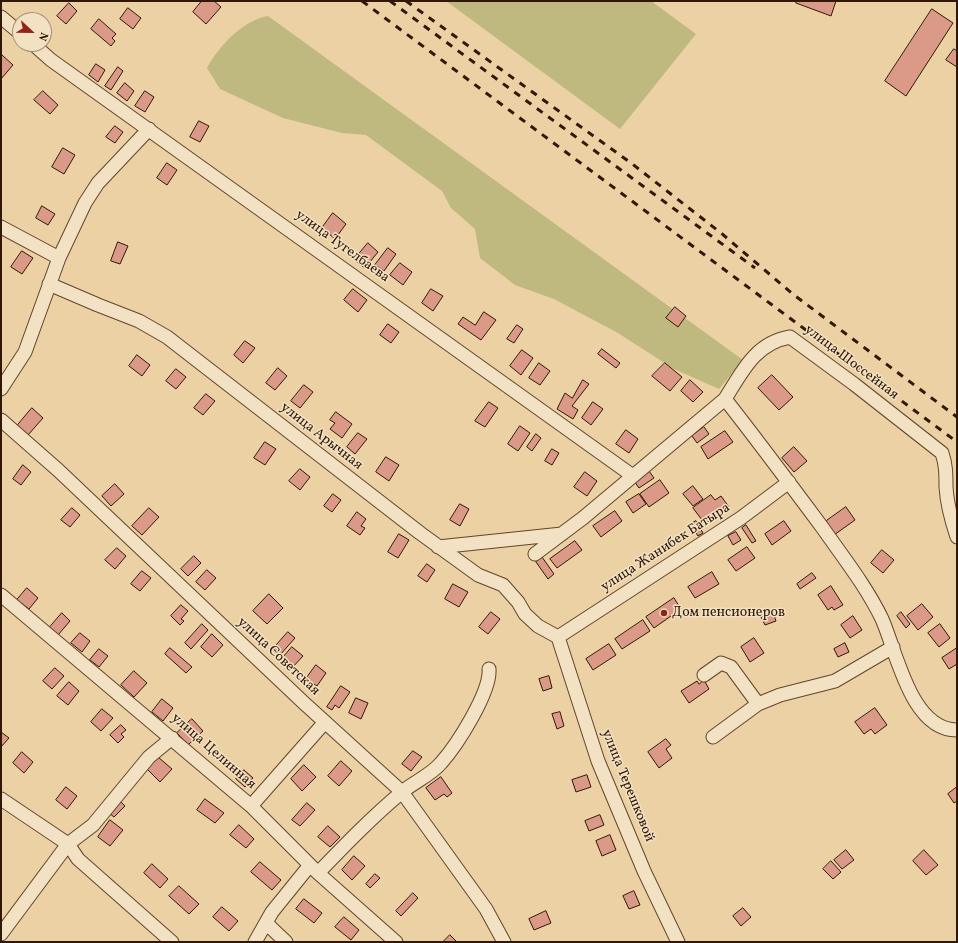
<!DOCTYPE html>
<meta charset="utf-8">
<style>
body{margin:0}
#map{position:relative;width:958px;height:943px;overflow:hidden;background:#ebd1a3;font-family:Vollkorn,serif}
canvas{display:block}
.frame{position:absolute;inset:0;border:2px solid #311706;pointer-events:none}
.north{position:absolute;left:12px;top:12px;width:40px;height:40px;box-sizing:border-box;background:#f2e1c3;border:1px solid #a59077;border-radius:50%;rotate:112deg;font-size:11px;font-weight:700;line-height:16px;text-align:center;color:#311706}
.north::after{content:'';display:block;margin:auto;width:14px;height:18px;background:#8f2418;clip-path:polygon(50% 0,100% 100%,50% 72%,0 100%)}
</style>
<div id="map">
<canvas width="958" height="943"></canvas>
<div class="frame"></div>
<div class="north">N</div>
</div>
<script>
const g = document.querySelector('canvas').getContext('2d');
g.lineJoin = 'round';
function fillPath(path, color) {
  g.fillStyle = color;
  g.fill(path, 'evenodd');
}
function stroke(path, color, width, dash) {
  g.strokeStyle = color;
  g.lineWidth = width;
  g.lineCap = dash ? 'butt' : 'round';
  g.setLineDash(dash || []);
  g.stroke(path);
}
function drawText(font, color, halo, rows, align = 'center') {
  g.font = font + ' Vollkorn,serif';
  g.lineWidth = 3;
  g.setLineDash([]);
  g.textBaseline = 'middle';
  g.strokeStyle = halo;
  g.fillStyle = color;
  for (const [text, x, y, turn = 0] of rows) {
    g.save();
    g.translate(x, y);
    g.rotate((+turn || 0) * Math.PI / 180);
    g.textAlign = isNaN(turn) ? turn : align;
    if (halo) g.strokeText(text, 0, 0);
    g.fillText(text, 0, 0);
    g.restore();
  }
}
fillPath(new Path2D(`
 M 446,1 L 651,1 L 696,34 L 620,129 Z
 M 268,16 L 743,360 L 719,389 L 674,369 L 618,333 L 554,299 L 515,285 L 480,258 L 475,229 L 451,208 L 442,191 L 366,135 L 342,133 L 283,118 L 220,89 L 207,68 C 219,46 243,20 268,16 Z`), '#bfb980');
const building = new Path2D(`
 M 202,1 L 214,1 L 221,7 L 206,24 L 193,12 Z
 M 797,1 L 836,1 L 831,16 L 796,3 Z
 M 69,3 L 77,11 L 66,24 L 57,16 Z
 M 128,8 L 141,18 L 133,29 L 120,19 Z
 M 932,9 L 953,23 L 906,96 L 885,81 Z
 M 99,19 L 116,34 L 112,38 L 115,41 L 111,46 L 91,29 Z
 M 954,49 L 957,51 L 957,67 L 946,60 Z
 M 2,55 L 13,65 L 1,79 L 1,57 Z
 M 96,64 L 105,70 L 98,82 L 89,75 Z
 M 118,67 L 123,71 L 111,90 L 105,86 Z
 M 125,83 L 134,91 L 127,101 L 117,93 Z
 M 43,91 L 58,105 L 50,114 L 34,100 Z
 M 145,91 L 154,97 L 145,112 L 135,106 Z
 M 199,121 L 209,126 L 200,142 L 190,137 Z
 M 115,126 L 123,132 L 115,143 L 106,137 Z
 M 63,148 L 75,155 L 64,174 L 52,167 Z
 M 167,163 L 177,170 L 167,185 L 157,178 Z
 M 42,206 L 55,214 L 48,225 L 36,218 Z
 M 333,213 L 346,224 L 335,239 L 322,228 Z
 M 118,242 L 128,246 L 120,264 L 111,261 Z
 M 368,243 L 378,252 L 365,268 L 354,260 Z
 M 388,248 L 396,254 L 384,271 L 375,265 Z
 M 22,251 L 33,258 L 22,274 L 11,267 Z
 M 400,263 L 412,272 L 403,285 L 390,275 Z
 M 353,289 L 367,300 L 358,312 L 344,300 Z
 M 431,289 L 443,296 L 433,311 L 422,303 Z
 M 675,307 L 686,316 L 678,327 L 666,318 Z
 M 484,312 L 496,320 L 481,340 L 458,324 L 463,317 L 475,325 Z
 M 388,324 L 399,332 L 391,343 L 380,335 Z
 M 517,325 L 523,329 L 514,343 L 507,339 Z
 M 245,341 L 255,348 L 243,363 L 234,355 Z
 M 602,349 L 620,363 L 616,368 L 598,354 Z
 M 522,350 L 533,358 L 521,375 L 510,366 Z
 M 137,355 L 150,365 L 142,376 L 129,366 Z
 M 539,363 L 550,371 L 540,385 L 529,378 Z
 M 665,363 L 682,377 L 670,391 L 652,376 Z
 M 278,368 L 287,376 L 275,390 L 266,383 Z
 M 176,369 L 186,377 L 176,389 L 166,381 Z
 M 772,375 L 793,397 L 779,410 L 758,388 Z
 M 583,380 L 589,384 L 572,406 L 578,410 L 573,419 L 557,409 L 565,393 L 572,398 Z
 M 690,380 L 703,392 L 693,402 L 681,391 Z
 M 304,385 L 313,392 L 300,408 L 291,401 Z
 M 206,394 L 215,401 L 203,415 L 194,408 Z
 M 489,402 L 498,408 L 485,427 L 475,421 Z
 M 593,402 L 603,409 L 591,425 L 582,418 Z
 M 32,408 L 43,418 L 28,435 L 17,426 Z
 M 336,412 L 352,424 L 342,438 L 330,429 L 335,423 L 330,420 Z
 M 520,426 L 530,433 L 518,451 L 508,444 Z
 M 704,427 L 709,434 L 697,443 L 692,436 Z
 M 626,430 L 638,439 L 629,453 L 616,444 Z
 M 725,431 L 733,442 L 708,459 L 701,447 Z
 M 358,433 L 367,439 L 355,454 L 347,447 Z
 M 536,434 L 541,438 L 532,451 L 527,447 Z
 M 265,442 L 276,449 L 265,465 L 254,458 Z
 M 794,447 L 807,461 L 794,472 L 782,458 Z
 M 552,449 L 559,453 L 552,465 L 545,461 Z
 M 386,457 L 399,465 L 389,481 L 376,472 Z
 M 23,465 L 31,472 L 21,485 L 13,479 Z
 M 300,469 L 310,477 L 300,490 L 289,481 Z
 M 649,471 L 654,478 L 639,488 L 634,481 Z
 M 585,472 L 597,481 L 587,496 L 574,487 Z
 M 660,480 L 669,493 L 649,507 L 640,494 Z
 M 115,484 L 124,494 L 111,506 L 102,496 Z
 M 693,486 L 703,499 L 693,506 L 683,494 Z
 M 333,494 L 341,500 L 332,512 L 324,506 Z
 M 639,494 L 646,504 L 633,513 L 626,502 Z
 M 711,495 L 715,500 L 721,496 L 729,507 L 705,524 L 693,508 Z
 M 460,504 L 469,509 L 460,526 L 450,520 Z
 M 846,507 L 855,520 L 834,535 L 825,522 Z
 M 72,508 L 80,515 L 70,527 L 61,520 Z
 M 149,508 L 159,517 L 142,535 L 132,526 Z
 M 615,511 L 622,521 L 601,537 L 593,526 Z
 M 357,512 L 366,519 L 361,526 L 365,528 L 360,535 L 347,526 Z
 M 696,521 L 703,533 L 698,536 L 691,524 Z
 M 784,521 L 791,531 L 772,545 L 765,534 Z
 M 746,525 L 756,541 L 752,543 L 742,528 Z
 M 736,532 L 741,540 L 733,545 L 728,536 Z
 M 399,534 L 409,540 L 398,558 L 388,552 Z
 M 575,541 L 582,550 L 557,568 L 550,559 Z
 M 747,547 L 755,558 L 736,571 L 728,560 Z
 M 117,548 L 126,556 L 115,569 L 105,560 Z
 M 882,550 L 894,560 L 883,573 L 871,563 Z
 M 194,556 L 201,563 L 188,576 L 181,569 Z
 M 542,557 L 554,574 L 548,579 L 536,562 Z
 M 427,564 L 435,570 L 427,582 L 418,576 Z
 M 207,570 L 216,578 L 205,590 L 196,582 Z
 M 142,571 L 151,578 L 140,591 L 131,584 Z
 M 712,572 L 719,584 L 695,598 L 688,587 Z
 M 812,573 L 816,578 L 800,589 L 797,584 Z
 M 453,584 L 468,592 L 459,607 L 445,599 Z
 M 831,586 L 843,605 L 834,610 L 832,607 L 828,610 L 818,595 Z
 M 27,588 L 38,598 L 29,609 L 17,600 Z
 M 269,594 L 283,608 L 267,624 L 253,611 Z
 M 674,598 L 681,609 L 654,628 L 646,617 Z
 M 922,604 L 933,617 L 918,630 L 907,616 Z
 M 181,605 L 188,611 L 181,619 L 184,621 L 180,625 L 171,616 Z
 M 491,612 L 500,619 L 488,634 L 479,627 Z
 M 773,612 L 776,621 L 765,625 L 761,617 Z
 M 901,612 L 910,624 L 906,628 L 897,616 Z
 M 62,613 L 70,621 L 58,635 L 50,627 Z
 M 853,616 L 862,630 L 850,638 L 841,625 Z
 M 643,620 L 650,631 L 622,649 L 615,639 Z
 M 202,624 L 208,630 L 191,649 L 185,643 Z
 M 940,624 L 950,638 L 939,647 L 928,633 Z
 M 288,632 L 295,638 L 280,655 L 273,649 Z
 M 80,633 L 90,641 L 82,652 L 71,643 Z
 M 212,634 L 223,645 L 212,657 L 201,647 Z
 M 754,638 L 764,653 L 750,662 L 741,647 Z
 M 845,643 L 849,652 L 838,657 L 834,649 Z
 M 609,644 L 616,655 L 593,670 L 586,659 Z
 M 292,647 L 303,656 L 291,669 L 281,660 Z
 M 170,648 L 192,667 L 186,673 L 165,654 Z
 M 957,648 L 957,664 L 949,669 L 942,658 Z
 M 99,649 L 108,656 L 99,667 L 90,660 Z
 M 316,665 L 326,673 L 317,686 L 306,679 Z
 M 55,668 L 64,676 L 52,689 L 43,681 Z
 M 134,671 L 147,683 L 134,697 L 121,685 Z
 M 549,676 L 552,688 L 543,691 L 539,679 Z
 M 704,680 L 709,689 L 689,703 L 681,691 L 697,681 L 699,684 Z
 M 69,682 L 79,691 L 68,705 L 57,696 Z
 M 341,686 L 350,692 L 339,708 L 335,705 L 332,710 L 327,707 Z
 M 356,698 L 368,703 L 361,719 L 349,713 Z
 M 162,699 L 173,708 L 163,721 L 152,712 Z
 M 875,708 L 887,725 L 875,734 L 871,729 L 864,734 L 855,722 Z
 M 102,709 L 113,718 L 101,731 L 91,722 Z
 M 560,712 L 564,726 L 557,729 L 552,714 Z
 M 192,719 L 203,731 L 188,745 L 177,733 Z
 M 121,725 L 126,730 L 121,734 L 124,737 L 118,743 L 110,735 Z
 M 1,732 L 9,738 L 1,747 Z
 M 666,739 L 671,745 L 666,749 L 672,758 L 659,768 L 648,752 Z
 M 413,751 L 422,757 L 411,771 L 402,764 Z
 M 22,752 L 33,762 L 24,773 L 13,763 Z
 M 158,757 L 172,769 L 160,782 L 147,769 Z
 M 341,761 L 352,771 L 339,786 L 328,776 Z
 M 304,765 L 316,777 L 302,791 L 291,779 Z
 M 244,770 L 253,778 L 245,787 L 236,779 Z
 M 587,775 L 591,787 L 576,792 L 572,780 Z
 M 441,777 L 452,793 L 447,797 L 444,794 L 435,800 L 426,788 Z
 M 66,787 L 77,796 L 67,809 L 56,800 Z
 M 957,787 L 957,801 L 954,803 L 948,794 Z
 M 205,799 L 224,813 L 215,823 L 197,810 Z
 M 120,801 L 125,806 L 114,817 L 109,813 Z
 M 307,803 L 315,810 L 300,826 L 292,820 Z
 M 600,815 L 604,825 L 589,831 L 585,821 Z
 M 110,820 L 123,830 L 110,846 L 98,837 Z
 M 239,825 L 254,839 L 246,848 L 230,835 Z
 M 328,826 L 340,837 L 330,847 L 318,837 Z
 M 610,835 L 616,850 L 602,856 L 596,841 Z
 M 846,850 L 854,860 L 842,869 L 834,860 Z
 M 924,850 L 938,865 L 926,875 L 913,861 Z
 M 354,856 L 365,866 L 352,880 L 342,870 Z
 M 831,861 L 841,872 L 833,879 L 823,869 Z
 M 260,862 L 281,880 L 272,890 L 251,872 Z
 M 152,864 L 168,879 L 160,888 L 144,873 Z
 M 375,874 L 380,878 L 370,888 L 366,884 Z
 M 179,886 L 199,904 L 189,914 L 169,896 Z
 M 634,891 L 640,905 L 629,909 L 623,896 Z
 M 413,893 L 418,898 L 401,916 L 396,911 Z
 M 304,899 L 322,913 L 314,923 L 296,909 Z
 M 222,907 L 238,921 L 229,931 L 213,917 Z
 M 743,908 L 751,917 L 741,926 L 733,916 Z
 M 546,911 L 551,923 L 534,930 L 529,919 Z
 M 344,917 L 359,930 L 351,940 L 335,927 Z
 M 450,935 L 457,942 L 443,942 Z`);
fillPath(building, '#db9a87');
stroke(building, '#311706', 1);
const minor = new Path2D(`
 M 1,17 L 20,33
 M 33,44 L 51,60 L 633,476
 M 1,227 L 59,258
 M 49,284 L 98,305 L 139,321 L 167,337 L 420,533 L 478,575 L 503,585 L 518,602 L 525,614 L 538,626 L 558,637
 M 1,389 L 25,352 L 59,258 L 85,203 L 98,183 L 149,129
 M 1,420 L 58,470 L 304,703 L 402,792 L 486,909 L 504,942
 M 957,537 C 952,522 947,504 946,487 C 946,474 946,465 942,453 L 854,384 L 790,337 C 755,343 742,372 725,399 C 758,441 790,484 822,527 C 843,557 866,586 882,619 C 897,653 911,730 957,730
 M 438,547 L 562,534
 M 535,554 L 583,518 L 725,399
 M 1,595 L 251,806 L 318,873 L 396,942
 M 558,637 L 598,761 L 644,871 L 678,942
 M 558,637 L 741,518 L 789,482
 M 704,675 L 721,663 L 731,667 L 758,704
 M 713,737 L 758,704 L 780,695 L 835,681 L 893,647
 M 1,799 L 68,844 L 78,859 L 172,942
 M 251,806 L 325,722
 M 318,873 C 345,845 372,817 402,792 C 414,782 431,775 441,763 C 457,745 491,692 489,669
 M 266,923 L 286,942
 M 1,934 L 68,844 L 93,825 L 149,757 L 172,738
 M 255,942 L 272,912 L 310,865`);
stroke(minor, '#60462d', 15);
stroke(minor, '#f2e1c3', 13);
stroke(new Path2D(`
 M 362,1 L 957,442
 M 390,1 L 755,268
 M 406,1 L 631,163 L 721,233 L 794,295 L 957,417`), '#311706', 3, [7, 7]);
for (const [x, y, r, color] of [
 [664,613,4,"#8f2418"]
]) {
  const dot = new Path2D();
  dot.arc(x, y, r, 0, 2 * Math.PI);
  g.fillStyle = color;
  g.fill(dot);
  stroke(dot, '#f2e1c3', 1.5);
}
drawText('14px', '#311706', '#f2e1c3', [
 ["улица Тугелбаева",342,247,36],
 ["улица Шоссейная",851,363,37],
 ["улица Арычная",321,437,38],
 ["улица Жанибек Батыра",666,548,-33],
 ["улица Советская",278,657,43],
 ["улица Целинная",213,752,41],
 ["улица Терешковой",627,786,68]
]);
drawText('14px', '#311706', '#f2e1c3', [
 ["Дом пенсионеров",672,613]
], 'left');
</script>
